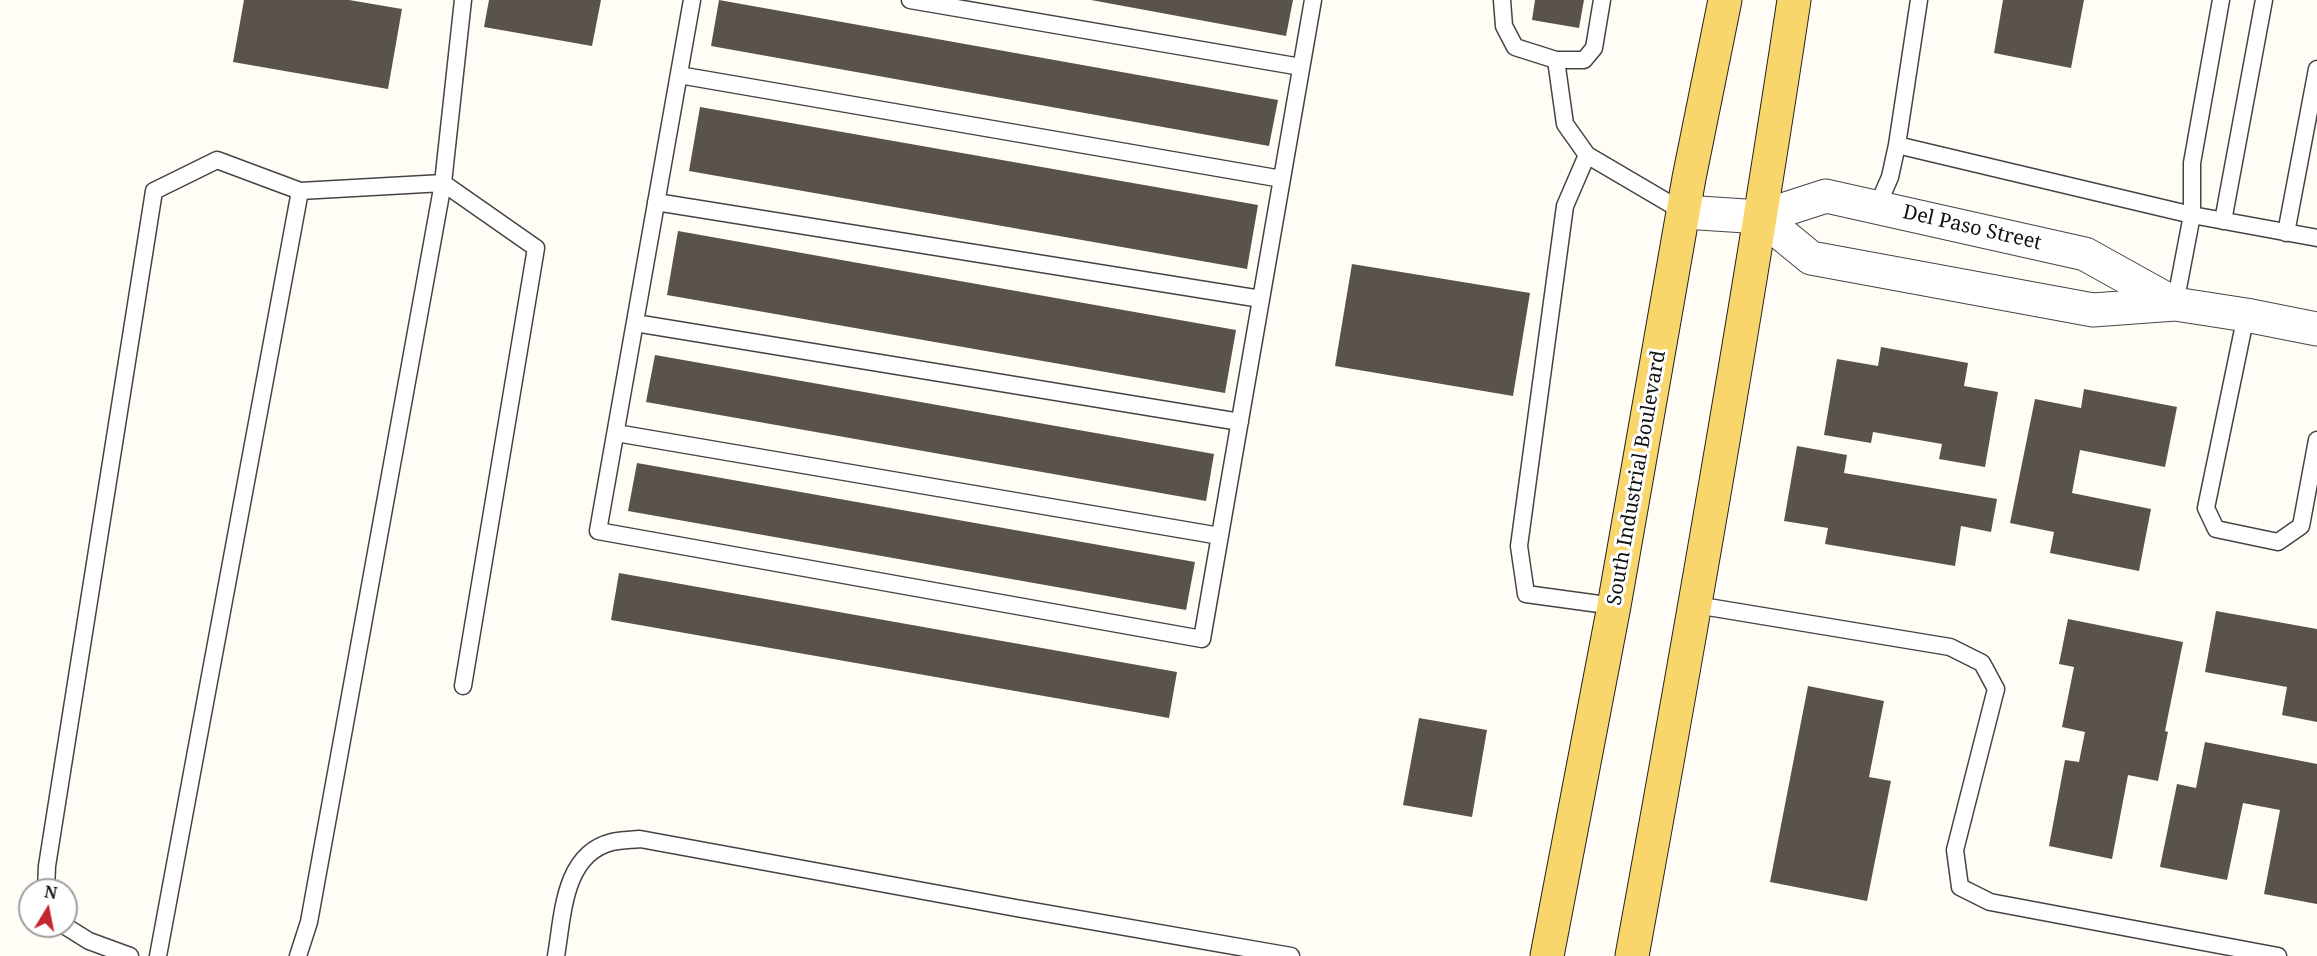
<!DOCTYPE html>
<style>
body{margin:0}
#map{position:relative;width:2317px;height:956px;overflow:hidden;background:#fffdf5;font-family:"Noto Serif",serif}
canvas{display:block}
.north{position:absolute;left:18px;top:878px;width:60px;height:60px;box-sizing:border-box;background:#fff;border:2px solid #a0a0a0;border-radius:50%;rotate:10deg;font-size:16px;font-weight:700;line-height:24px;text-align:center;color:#111}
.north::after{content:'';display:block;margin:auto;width:21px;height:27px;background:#c4262e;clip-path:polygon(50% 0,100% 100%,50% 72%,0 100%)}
</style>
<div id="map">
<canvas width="2317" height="956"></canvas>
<div class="north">N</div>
</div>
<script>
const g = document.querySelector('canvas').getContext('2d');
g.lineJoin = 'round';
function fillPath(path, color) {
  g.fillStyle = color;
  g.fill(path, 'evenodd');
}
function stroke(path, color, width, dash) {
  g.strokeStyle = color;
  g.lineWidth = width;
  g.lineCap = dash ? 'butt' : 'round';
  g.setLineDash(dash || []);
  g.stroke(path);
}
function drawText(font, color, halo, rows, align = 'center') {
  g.font = font + ' "Noto Serif",serif';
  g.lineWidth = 6;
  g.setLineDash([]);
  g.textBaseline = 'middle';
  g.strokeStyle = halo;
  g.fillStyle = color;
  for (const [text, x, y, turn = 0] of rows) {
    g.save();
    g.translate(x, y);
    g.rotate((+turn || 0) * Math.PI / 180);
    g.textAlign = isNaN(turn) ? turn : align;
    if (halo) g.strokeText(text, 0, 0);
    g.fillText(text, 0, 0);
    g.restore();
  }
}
fillPath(new Path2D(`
 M 244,0 L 349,0 L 402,9 L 388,89 L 233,62 Z
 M 489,0 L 601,0 L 592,46 L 484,27 Z
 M 719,0 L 1278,100 L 1269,146 L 711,46 Z
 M 1091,0 L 1293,0 L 1286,36 Z
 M 1535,0 L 1584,0 L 1579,28 L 1532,20 Z
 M 2003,0 L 2084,0 L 2071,68 L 1994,53 Z
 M 700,107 L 1258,205 L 1247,269 L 689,171 Z
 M 678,231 L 1236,330 L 1225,393 L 667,295 Z
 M 1352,264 L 1530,293 L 1513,396 L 1335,366 Z
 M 1881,347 L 1968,363 L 1964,386 L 1998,392 L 1985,467 L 1939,459 L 1942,444 L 1873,432 L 1871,443 L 1824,435 L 1837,359 L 1878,366 Z
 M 655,355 L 1214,454 L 1206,501 L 646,402 Z
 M 2084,389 L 2177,407 L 2165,467 L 2080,450 L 2072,493 L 2151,509 L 2139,571 L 2050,553 L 2054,532 L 2010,523 L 2035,399 L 2081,408 Z
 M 1797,446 L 1847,455 L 1844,473 L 1997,499 L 1991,532 L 1961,526 L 1955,566 L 1825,544 L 1828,528 L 1784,521 Z
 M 637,463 L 1195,562 L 1186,610 L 628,511 Z
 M 619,573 L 1177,672 L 1169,718 L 611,620 Z
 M 2216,611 L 2317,629 L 2317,722 L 2282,715 L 2287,687 L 2205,672 Z
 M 2068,619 L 2183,642 L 2165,731 L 2168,732 L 2158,781 L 2128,775 L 2112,859 L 2049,846 L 2065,760 L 2079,762 L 2085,732 L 2062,727 L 2074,667 L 2059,664 Z
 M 1808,686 L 1884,701 L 1869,777 L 1891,781 L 1867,901 L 1770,882 Z
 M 1419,718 L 1487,730 L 1472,817 L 1403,805 Z
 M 2205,742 L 2317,764 L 2317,904 L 2264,894 L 2280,810 L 2243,803 L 2227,880 L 2160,867 L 2177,784 L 2196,788 Z`), '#5a524d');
const service = new Path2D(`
 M 463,0 L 443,183 L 536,248 L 463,686
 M 692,0 L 598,531 L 1202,639 L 1313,0
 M 910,0 L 1301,67
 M 1502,0 L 1504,26 L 1515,47 L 1556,60 L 1565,124 L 1587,155 L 1684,212
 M 1919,0 L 1897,145 L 2192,215 L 2317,238
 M 1556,60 L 1584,60 L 1594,48 L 1602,0
 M 679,75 L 1282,179
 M 1587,155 L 1565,206 L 1519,546 L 1526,594 L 1614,606
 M 656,202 L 1261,299
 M 1877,207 L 1890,177 L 1897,145
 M 2223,221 L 2264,0
 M 2286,233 L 2317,69
 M 2175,304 L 2192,215 L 2192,163 L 2221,0
 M 2246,315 L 2206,508 L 2216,529 L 2278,542 L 2301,526 L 2317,440
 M 635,323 L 1240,422
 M 616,433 L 1220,536
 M 1696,605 L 1950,647 L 1982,663 L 1996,689 L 1955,850 L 1960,887 L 1990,902 L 2278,956
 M 46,890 L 47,866 L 154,191 L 217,160 L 300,191
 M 65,926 L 89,941 L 130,956
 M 158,956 L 300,191 L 443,183 L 309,922 L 298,956
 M 556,956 C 563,916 563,854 612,842 C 621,840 631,840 640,839 L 1016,908 L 1291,956`);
const tertiary = new Path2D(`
 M 1684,212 L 1761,217 L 1826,196 L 2085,254 L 2175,304
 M 1761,217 L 1811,258 L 2093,310 L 2175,304 L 2246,315 L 2317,329`);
const primary = new Path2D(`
 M 1547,956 L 1614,606 L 1689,178 L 1725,0
 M 1632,956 C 1690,638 1746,320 1794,0`);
stroke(service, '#444', 19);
stroke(tertiary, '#444', 35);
stroke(primary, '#222', 35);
stroke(service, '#fff', 16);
stroke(tertiary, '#fff', 33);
stroke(primary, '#f9d66b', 33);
drawText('20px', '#111', '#fff', [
 ["Del Paso Street",1972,228,13],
 ["South Industrial Boulevard",1637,478,-80]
]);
</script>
